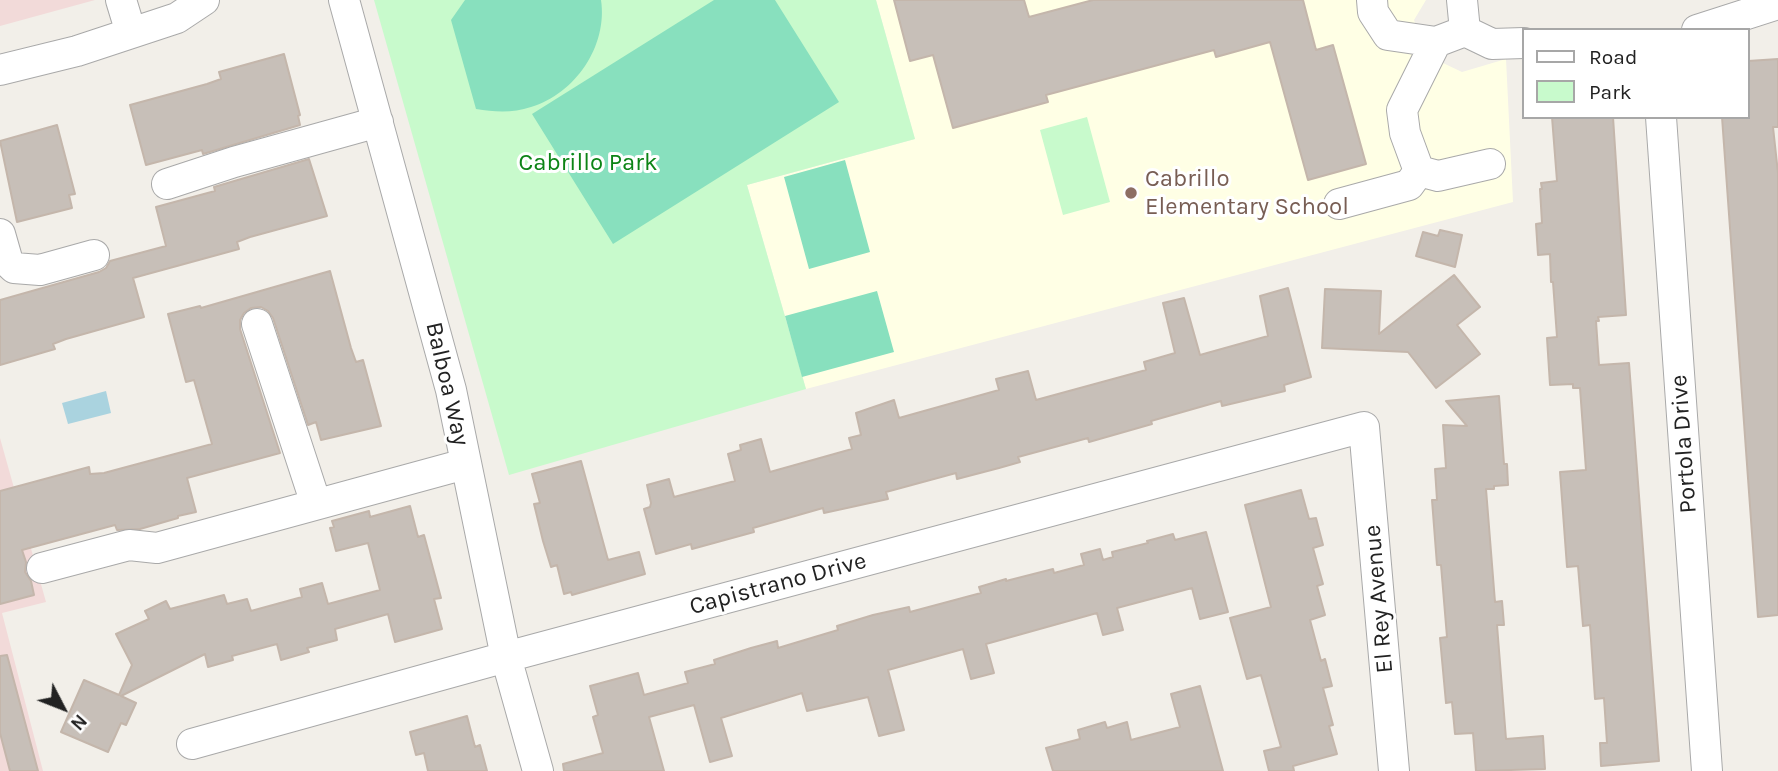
<!DOCTYPE html>
<style>
body{margin:0}
#map{position:relative;width:1778px;height:771px;overflow:hidden;background:#f2efe9;font-family:Karla,sans-serif}
canvas{display:block}
.legend{position:absolute;left:1522px;top:28px;width:228px;height:91px;box-sizing:border-box;background:#fff;border:2px solid #a7a7a7;margin:0;padding:9px 12px;list-style:none;font-size:21px;color:#222}
.legend li{display:flex;align-items:center;gap:14px;height:35px}
.legend b{width:35px;border:2px solid #a7a7a7}
.north{position:absolute;left:28px;top:673px;width:70px;height:70px;-webkit-text-stroke:5px #fff;paint-order:stroke;rotate:132deg;font-size:19px;font-weight:700;line-height:28px;text-align:center;color:#222}
.north::after{content:'';display:block;margin:auto;width:24px;height:32px;background:#222;clip-path:polygon(50% 0,100% 100%,50% 72%,0 100%)}
</style>
<div id="map">
<canvas width="1778" height="771"></canvas>
<ul class="legend">
<li><b style="height:9px;background:#fff"></b>Road</li>
<li><b style="height:19px;background:#c8facc"></b>Park</li>
</ul>
<div class="north">N</div>
</div>
<script>
const g = document.querySelector('canvas').getContext('2d');
g.lineJoin = 'round';
function fillPath(path, color) {
  g.fillStyle = color;
  g.fill(path, 'evenodd');
}
function stroke(path, color, width, dash) {
  g.strokeStyle = color;
  g.lineWidth = width;
  g.lineCap = dash ? 'butt' : 'round';
  g.setLineDash(dash || []);
  g.stroke(path);
}
function drawText(font, color, halo, rows, align = 'center') {
  g.font = font + ' Karla,sans-serif';
  g.lineWidth = 6;
  g.setLineDash([]);
  g.textBaseline = 'middle';
  g.strokeStyle = halo;
  g.fillStyle = color;
  for (const [text, x, y, turn = 0] of rows) {
    g.save();
    g.translate(x, y);
    g.rotate((+turn || 0) * Math.PI / 180);
    g.textAlign = isNaN(turn) ? turn : align;
    if (halo) g.strokeText(text, 0, 0);
    g.fillText(text, 0, 0);
    g.restore();
  }
}
fillPath(new Path2D(`
 M 0,0 L 95,0 L 0,26 Z
 M 0,438 L 46,602 L 2,613 L 43,771 L 0,771 Z`), '#f2dad9');
fillPath(new Path2D(`
 M 876,0 L 1426,0 L 1414,20 L 1426,55 L 1462,72 L 1506,59 L 1513,202 L 806,389 L 747,185 L 915,139 Z`), '#ffffe5');
fillPath(new Path2D(`
 M 374,0 L 876,0 L 915,139 L 747,185 L 806,389 L 509,475 Z
 M 1087,117 L 1110,202 L 1063,215 L 1040,130 Z`), '#c8facc');
fillPath(new Path2D(`
 M 465,0 L 601,0 C 608,46 575,94 531,107 C 513,113 495,112 476,109 L 451,20 Z
 M 714,0 L 775,0 L 839,102 L 613,244 L 532,114 Z
 M 845,160 L 870,252 L 809,269 L 784,177 Z
 M 877,291 L 894,352 L 802,377 L 785,316 Z`), '#88e0be');
fillPath(new Path2D(`
 M 106,391 L 111,413 L 68,424 L 62,403 Z`), '#aad3df');
const building = new Path2D(`
 M 894,0 L 1024,0 L 1029,17 L 1093,0 L 1303,0 L 1316,50 L 1333,45 L 1366,164 L 1308,180 L 1270,42 L 1216,57 L 1214,50 L 1046,95 L 1048,102 L 953,128 L 933,55 L 910,61 Z
 M 284,54 L 300,115 L 298,116 L 300,125 L 203,154 L 202,150 L 146,165 L 130,105 L 207,84 L 221,79 L 219,72 Z
 M 1778,59 L 1778,127 L 1773,127 L 1778,173 L 1778,615 L 1758,617 L 1722,117 L 1748,117 L 1748,61 Z
 M 1552,117 L 1613,117 L 1626,315 L 1598,317 L 1599,321 L 1596,321 L 1599,365 L 1629,363 L 1659,761 L 1601,766 L 1600,743 L 1607,743 L 1604,698 L 1595,699 L 1590,625 L 1583,626 L 1578,566 L 1567,567 L 1560,472 L 1586,470 L 1580,388 L 1573,388 L 1573,384 L 1550,385 L 1547,338 L 1557,337 L 1553,282 L 1551,282 L 1550,254 L 1538,255 L 1536,224 L 1542,223 L 1540,189 L 1542,189 L 1541,183 L 1557,181 Z
 M 57,125 L 75,194 L 69,195 L 72,208 L 17,222 L 0,141 Z
 M 309,159 L 327,216 L 250,237 L 237,242 L 239,249 L 133,278 L 144,317 L 66,339 L 53,344 L 55,349 L 0,365 L 0,300 L 99,272 L 106,268 L 110,261 L 166,246 L 156,207 L 215,191 L 214,187 Z
 M 1440,230 L 1462,235 L 1455,267 L 1416,256 L 1423,232 L 1438,236 Z
 M 330,271 L 351,348 L 356,362 L 363,360 L 381,426 L 321,440 L 316,422 L 308,425 L 273,318 L 268,311 L 261,307 L 251,308 L 244,313 L 240,320 L 240,329 L 280,453 L 187,478 L 196,512 L 178,516 L 178,518 L 140,529 L 117,530 L 115,525 L 22,550 L 26,562 L 25,572 L 31,581 L 34,595 L 0,604 L 0,491 L 89,467 L 90,474 L 104,473 L 212,444 L 194,380 L 186,382 L 168,314 L 200,306 L 201,308 Z
 M 1454,275 L 1480,307 L 1457,325 L 1480,354 L 1436,388 L 1408,352 L 1322,348 L 1325,289 L 1381,291 L 1379,334 Z
 M 1288,288 L 1311,377 L 1284,385 L 1285,391 L 1222,406 L 1221,401 L 1151,421 L 1152,424 L 1089,442 L 1088,438 L 1018,457 L 1020,462 L 999,468 L 957,479 L 956,473 L 886,492 L 888,499 L 824,513 L 823,508 L 753,528 L 754,532 L 692,549 L 691,544 L 656,554 L 644,509 L 650,507 L 651,503 L 647,485 L 669,479 L 674,497 L 735,481 L 728,454 L 741,450 L 740,445 L 761,439 L 770,472 L 852,449 L 849,438 L 861,435 L 856,413 L 894,400 L 899,418 L 999,390 L 996,379 L 1028,371 L 1036,400 L 1146,370 L 1144,362 L 1175,353 L 1163,303 L 1184,298 L 1200,355 L 1268,336 L 1260,296 Z
 M 1499,396 L 1504,464 L 1507,464 L 1508,485 L 1494,486 L 1494,489 L 1486,489 L 1495,602 L 1502,601 L 1504,625 L 1497,625 L 1506,739 L 1543,736 L 1545,769 L 1476,771 L 1473,733 L 1455,734 L 1452,702 L 1446,703 L 1440,638 L 1447,637 L 1441,565 L 1437,565 L 1432,500 L 1437,500 L 1435,469 L 1446,468 L 1443,425 L 1467,426 L 1446,401 Z
 M 581,461 L 608,560 L 639,552 L 645,574 L 572,595 L 571,592 L 564,594 L 557,565 L 551,567 L 543,541 L 534,504 L 540,503 L 532,474 Z
 M 1301,490 L 1309,519 L 1316,518 L 1323,545 L 1313,548 L 1323,584 L 1317,586 L 1325,615 L 1310,620 L 1321,661 L 1325,659 L 1332,686 L 1323,688 L 1333,725 L 1329,726 L 1337,754 L 1293,766 L 1294,771 L 1269,771 L 1264,751 L 1281,747 L 1261,675 L 1247,679 L 1230,618 L 1271,607 L 1245,505 Z
 M 410,506 L 418,537 L 424,535 L 441,598 L 434,599 L 442,629 L 395,642 L 388,614 L 335,629 L 337,640 L 307,648 L 309,652 L 281,660 L 277,644 L 232,656 L 233,660 L 208,667 L 205,654 L 121,696 L 136,703 L 126,725 L 121,723 L 108,752 L 61,732 L 84,680 L 119,695 L 132,665 L 116,634 L 149,619 L 145,611 L 166,601 L 170,609 L 224,595 L 227,604 L 247,599 L 251,611 L 302,597 L 300,589 L 322,583 L 328,604 L 380,590 L 368,543 L 336,551 L 330,528 L 334,527 L 332,521 L 369,511 L 370,517 Z
 M 1206,532 L 1228,612 L 1200,619 L 1192,588 L 1117,608 L 1123,630 L 1103,635 L 1097,613 L 986,644 L 994,673 L 971,679 L 963,649 L 888,670 L 904,730 L 879,736 L 868,697 L 807,711 L 802,693 L 721,718 L 732,756 L 710,762 L 694,705 L 649,717 L 664,771 L 564,771 L 563,764 L 603,753 L 593,717 L 598,715 L 590,686 L 638,673 L 644,695 L 688,683 L 685,672 L 715,664 L 714,660 L 751,648 L 777,641 L 778,648 L 838,630 L 837,626 L 873,615 L 909,607 L 910,612 L 981,593 L 979,587 L 1006,579 L 1006,581 L 1053,569 L 1054,573 L 1084,565 L 1081,554 L 1100,549 L 1103,560 L 1113,557 L 1112,552 L 1148,543 L 1147,541 L 1173,534 L 1175,540 Z
 M 7,655 L 38,771 L 10,771 L 0,733 L 0,656 Z
 M 1200,686 L 1223,771 L 1053,771 L 1046,748 L 1080,739 L 1078,730 L 1105,722 L 1107,728 L 1127,722 L 1131,740 L 1180,727 L 1171,694 Z
 M 467,716 L 475,747 L 480,745 L 487,771 L 428,771 L 424,753 L 416,755 L 410,732 Z`);
fillPath(building, '#c7bfb8');
stroke(building, '#c4b6ab', 2);
const minor = new Path2D(`
 M 121,0 L 131,33
 M 344,0 L 451,390 L 506,657 L 538,771
 M 1372,0 L 1373,12 L 1388,35 L 1436,42 L 1465,31
 M 1462,0 L 1465,31 L 1492,44 L 1524,43
 M 1697,30 L 1778,4
 M 1436,42 L 1402,110 L 1405,133 L 1419,171 L 1438,176 L 1490,164
 M 0,70 L 77,51 L 177,18 L 204,0
 M 1661,117 L 1707,771
 M 167,184 L 234,162 L 378,122
 M 1339,204 L 1409,185 L 1419,171
 M 0,234 L 8,262 L 14,268 L 40,270 L 94,255
 M 257,324 L 316,504
 M 42,568 L 129,545 L 157,548 L 465,464
 M 192,744 L 506,657 L 1364,427 L 1394,771`);
stroke(minor, '#a9a9a9', 32);
stroke(minor, '#fff', 30);
for (const [x, y, r, color] of [
 [1131,193,7,"#8d6e63"]
]) {
  const dot = new Path2D();
  dot.arc(x, y, r, 0, 2 * Math.PI);
  g.fillStyle = color;
  g.fill(dot);
  stroke(dot, '#fff', 2.5);
}
drawText('24px', '#0c8416', '#fff', [
 ["Cabrillo Park",588,163]
]);
drawText('24px', '#785e54', '#fff', [
 ["Cabrillo",1145,179],
 ["Elementary School",1145,207]
], 'left');
drawText('24px', '#222', '#fff', [
 ["Balboa Way",447,384,77],
 ["Portola Drive",1684,444,-94],
 ["Capistrano Drive",778,584,-15],
 ["El Rey Avenue",1379,599,-95]
]);
</script>
